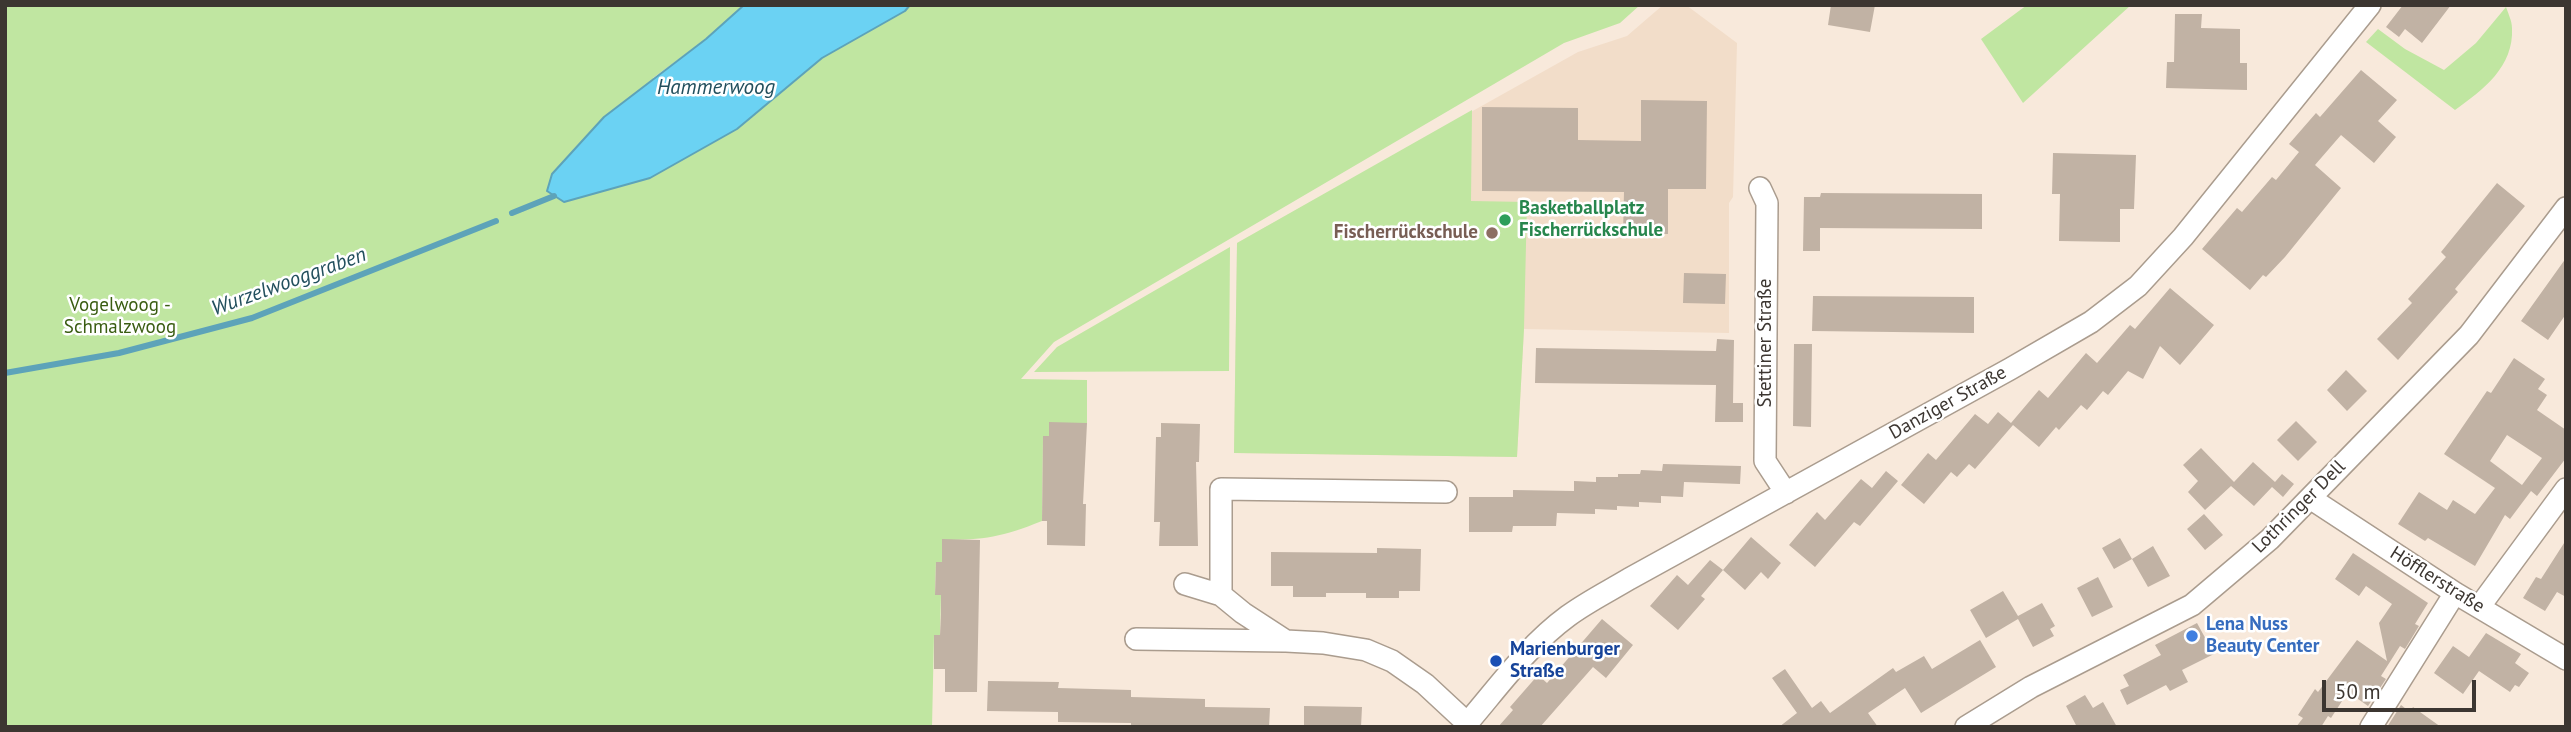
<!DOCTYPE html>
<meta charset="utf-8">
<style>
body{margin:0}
#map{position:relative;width:2571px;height:732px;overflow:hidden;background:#f8e9db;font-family:"PT Sans",sans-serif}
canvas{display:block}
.frame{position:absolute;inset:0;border:7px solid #3c3631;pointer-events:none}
.scale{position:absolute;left:2322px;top:680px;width:154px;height:32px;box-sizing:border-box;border:4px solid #3c3631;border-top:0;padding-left:9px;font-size:21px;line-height:24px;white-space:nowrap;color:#3c3631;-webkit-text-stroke:5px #fff;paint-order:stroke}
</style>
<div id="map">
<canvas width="2571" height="732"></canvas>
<div class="frame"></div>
<div class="scale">50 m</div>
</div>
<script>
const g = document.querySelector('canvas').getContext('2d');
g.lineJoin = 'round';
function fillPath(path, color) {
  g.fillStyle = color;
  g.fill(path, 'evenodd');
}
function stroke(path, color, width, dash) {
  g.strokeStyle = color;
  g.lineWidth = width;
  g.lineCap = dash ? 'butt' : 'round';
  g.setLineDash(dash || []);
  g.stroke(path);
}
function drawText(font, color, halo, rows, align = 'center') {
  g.font = font + ' "PT Sans",sans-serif';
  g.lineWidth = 5;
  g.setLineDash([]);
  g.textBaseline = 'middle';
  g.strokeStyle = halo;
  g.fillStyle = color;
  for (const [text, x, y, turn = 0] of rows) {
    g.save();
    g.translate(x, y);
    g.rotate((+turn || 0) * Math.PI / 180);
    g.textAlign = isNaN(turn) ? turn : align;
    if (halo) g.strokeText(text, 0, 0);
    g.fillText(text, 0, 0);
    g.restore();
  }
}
fillPath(new Path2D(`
 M 1663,5 L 1686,5 L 1737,43 L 1733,197 L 1729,203 L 1729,333 L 1524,329 L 1517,457 L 1234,453 L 1237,243 L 1578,52 L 1627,36 Z`), '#f2ddc9');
fillPath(new Path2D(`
 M 5,5 L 744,5 L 706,39 L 653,78 L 737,129 L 822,58 L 905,11 L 910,5 L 1640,5 L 1620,23 L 1564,43 L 1054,342 L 1021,379 L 1087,380 L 1087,423 L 1049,423 L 1049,436 L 1043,437 L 1042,521 C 1002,537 985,540 942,540 L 942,562 L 936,562 L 935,594 L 941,595 L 940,635 L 934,635 L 932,727 L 5,727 Z
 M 2027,5 L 2131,5 L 2023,103 L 1981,39 Z
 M 2506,7 C 2508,13 2512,21 2512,28 C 2514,67 2483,90 2455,110 L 2366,42 L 2378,29 L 2405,49 L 2444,70 L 2476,43 Z
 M 1472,110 L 1471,201 L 1527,202 L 1524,329 L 1517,457 L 1234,453 L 1237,243 Z
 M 1230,247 L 1229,371 L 1034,372 L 1057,347 Z`), '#c0e6a1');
const water = new Path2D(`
 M 744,5 L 910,5 L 905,11 L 822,58 L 737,129 L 650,178 L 564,202 L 547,191 L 552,174 L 604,117 L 706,39 Z`);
fillPath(water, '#6bd2f3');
stroke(water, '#5da3b9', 2);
stroke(new Path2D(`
 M 512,213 L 554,196
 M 5,373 L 119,353 L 252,318 L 496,221`), '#5da3b9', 6);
fillPath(new Path2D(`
 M 1831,5 L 1875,5 L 1870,32 L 1828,25 Z
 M 2403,5 L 2451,5 L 2422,43 L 2405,29 L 2399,37 L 2386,27 Z
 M 2175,14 L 2202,14 L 2201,28 L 2240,29 L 2240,63 L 2247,63 L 2247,90 L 2166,88 L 2167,62 L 2174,62 Z
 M 2361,70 L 2397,100 L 2378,121 L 2396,137 L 2374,163 L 2341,135 L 2315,165 L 2341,188 L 2285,257 L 2266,277 L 2263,275 L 2250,290 L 2202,249 L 2237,208 L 2242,212 L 2272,177 L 2276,180 L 2299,152 L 2289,144 L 2316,113 L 2320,117 Z
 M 1641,100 L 1707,101 L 1706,189 L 1668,189 L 1668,234 L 1623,234 L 1624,192 L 1482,191 L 1482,107 L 1578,108 L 1578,140 L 1641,141 Z
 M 2053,153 L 2136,155 L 2134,209 L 2120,209 L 2120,242 L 2059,241 L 2060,194 L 2052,194 Z
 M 2497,183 L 2525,206 L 2455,289 L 2458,292 L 2398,360 L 2377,339 L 2412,303 L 2408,299 L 2446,257 L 2441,252 Z
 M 1821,193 L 1982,194 L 1982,229 L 1820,228 L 1820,251 L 1803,251 L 1804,197 L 1820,197 Z
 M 2566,258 L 2566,314 L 2548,340 L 2521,321 Z
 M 1684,273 L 1726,274 L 1725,304 L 1683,303 Z
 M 2170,288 L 2214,325 L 2180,365 L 2160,346 L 2143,379 L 2128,371 L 2108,395 L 2103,391 L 2087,410 L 2081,405 L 2059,430 L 2056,427 L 2039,447 L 2013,425 L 1975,469 L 1969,464 L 1957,477 L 1951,472 L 1924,504 L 1901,485 L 1928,453 L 1936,460 L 1975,414 L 1988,424 L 1998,412 L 2011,423 L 2039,390 L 2048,398 L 2086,353 L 2097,363 L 2130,325 L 2135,329 Z
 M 1813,296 L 1974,297 L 1974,333 L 1812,331 Z
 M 1717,339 L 1734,340 L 1733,403 L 1743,403 L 1743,422 L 1715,422 L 1716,385 L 1535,383 L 1536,348 L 1716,351 Z
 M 1794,344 L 1812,344 L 1811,427 L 1793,426 Z
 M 2514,358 L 2545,379 L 2538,389 L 2547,395 L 2537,410 L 2566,430 L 2566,458 L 2537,496 L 2531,491 L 2510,519 L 2505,515 L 2475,566 L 2428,538 L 2425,541 L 2398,524 L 2419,492 L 2447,510 L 2453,500 L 2475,514 L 2495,488 L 2444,454 L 2487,391 L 2491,393 ZM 2507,435 L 2542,458 L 2522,485 L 2490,461 Z
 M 2346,370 L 2367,391 L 2347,411 L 2327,390 Z
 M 2296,421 L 2317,442 L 2298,461 L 2277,440 Z
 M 1049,422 L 1087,423 L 1083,504 L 1086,504 L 1085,546 L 1047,545 L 1047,521 L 1042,521 L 1043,436 L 1049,436 Z
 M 1161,423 L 1200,424 L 1199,462 L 1196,462 L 1198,546 L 1159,546 L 1160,522 L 1154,522 L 1156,437 L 1161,437 Z
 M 2201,448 L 2234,482 L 2253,462 L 2275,482 L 2282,474 L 2294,484 L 2283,497 L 2272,487 L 2254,506 L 2231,486 L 2205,510 L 2188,492 L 2198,481 L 2183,465 Z
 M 1663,464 L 1741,466 L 1740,484 L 1684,482 L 1683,497 L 1661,496 L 1661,503 L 1639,502 L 1639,507 L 1617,506 L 1617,510 L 1595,509 L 1595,514 L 1557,513 L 1556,526 L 1513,526 L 1512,532 L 1469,532 L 1469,497 L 1513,497 L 1513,490 L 1574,491 L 1574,481 L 1596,482 L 1596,477 L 1618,477 L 1618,474 L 1640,474 L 1641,470 L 1662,471 Z
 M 1886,471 L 1898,481 L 1860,526 L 1854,522 L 1815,567 L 1789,545 L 1817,512 L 1825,520 L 1861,479 L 1872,488 Z
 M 2204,514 L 2223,535 L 2205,550 L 2187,529 Z
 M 1751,537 L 1781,563 L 1768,579 L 1761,572 L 1745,590 L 1723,570 Z
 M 2120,538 L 2132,559 L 2114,569 L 2102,548 Z
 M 942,539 L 980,540 L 977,692 L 945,692 L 945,669 L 934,669 L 934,635 L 940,635 L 941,614 L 941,595 L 935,595 L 936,562 L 942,562 Z
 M 2566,540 L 2566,597 L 2557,592 L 2545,611 L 2523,598 L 2536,577 L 2541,579 Z
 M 2153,546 L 2170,576 L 2148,587 L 2132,559 Z
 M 1377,548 L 1421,549 L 1420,591 L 1399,591 L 1399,598 L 1366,598 L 1366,593 L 1326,593 L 1326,597 L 1293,597 L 1293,586 L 1271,586 L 1271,552 L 1377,553 Z
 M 2353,553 L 2428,603 L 2415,624 L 2419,626 L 2405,649 L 2400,646 L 2381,676 L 2386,679 L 2368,706 L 2348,692 L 2331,718 L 2328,716 L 2321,727 L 2296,727 L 2303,718 L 2298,715 L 2315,689 L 2318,692 L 2357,640 L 2387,661 L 2379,623 L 2392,604 L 2366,586 L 2359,596 L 2335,579 Z
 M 1710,560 L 1723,570 L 1701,596 L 1705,599 L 1678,630 L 1650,606 L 1677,575 L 1688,585 Z
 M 2098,577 L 2113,607 L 2092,617 L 2077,588 Z
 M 2003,591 L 2018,616 L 2042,603 L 2055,626 L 2050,629 L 2054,636 L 2033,647 L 2018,619 L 1986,638 L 1970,610 Z
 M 1602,619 L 1633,645 L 1606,678 L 1593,667 L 1540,727 L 1498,727 L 1513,710 L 1510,707 L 1538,675 L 1547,683 Z
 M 2197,623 L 2214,654 L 2182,670 L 2188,682 L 2170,691 L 2166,685 L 2127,705 L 2120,690 L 2129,686 L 2123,675 L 2161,655 L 2155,645 Z
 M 2486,633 L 2521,654 L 2515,663 L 2529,673 L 2519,687 L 2515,685 L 2510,692 L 2479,671 L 2463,694 L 2434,673 L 2453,646 L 2469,657 Z
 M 1980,640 L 1996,667 L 1921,713 L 1905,688 L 1868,713 L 1878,727 L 1779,727 L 1797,713 L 1772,678 L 1785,669 L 1812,708 L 1821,701 L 1830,713 L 1893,668 L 1896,672 L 1924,656 L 1932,669 Z
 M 988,681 L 1059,682 L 1058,688 L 1131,690 L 1131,697 L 1205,699 L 1205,707 L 1270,708 L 1269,727 L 1131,727 L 1131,723 L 1058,722 L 1058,712 L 987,711 Z
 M 2085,695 L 2093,708 L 2103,702 L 2117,727 L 2077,727 L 2066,706 Z
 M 2401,705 L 2410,712 L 2413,707 L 2441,727 L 2387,727 Z
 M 1304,706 L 1362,707 L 1361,727 L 1304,727 Z`), '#c1b2a4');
const street = new Path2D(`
 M 1760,188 L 1767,203 L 1765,461 L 1786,493
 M 2310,498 L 2455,593 L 2566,659
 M 1185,584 L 1221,595 L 1243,613 L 1286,641 L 1323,643 L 1366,650 L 1392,661 L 1425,684 L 1467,723
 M 1221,595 L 1221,489 L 1446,492
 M 2480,606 L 2566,489
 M 1136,639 L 1284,641
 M 1464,727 C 1497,689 1527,646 1568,616 C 1587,602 1609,591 1629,579 L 2010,369 L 2091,322 L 2138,286 L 2183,237 L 2370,5
 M 1966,727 L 2031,687 L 2192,605 L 2270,539 L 2469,335 L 2566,208
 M 2371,727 L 2455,593`);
stroke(street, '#aa9c8e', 24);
stroke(street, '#fff', 21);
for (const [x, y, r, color] of [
 [1505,220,7,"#2e9e5b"],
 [1492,233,7,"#8d6e63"],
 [2192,636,7,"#3f7fe0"],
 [1496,661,7,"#1a4fb4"]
]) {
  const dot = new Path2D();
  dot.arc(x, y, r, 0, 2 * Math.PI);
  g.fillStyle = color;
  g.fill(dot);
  stroke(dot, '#fff', 2.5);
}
drawText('bold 19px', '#27864d', '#fff', [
 ["Basketballplatz",1519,209],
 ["Fischerrückschule",1519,231]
], 'left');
drawText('bold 19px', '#785e54', '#fff', [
 ["Fischerrückschule",1478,233]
], 'right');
drawText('19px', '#3a5d12', '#fff', [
 ["Vogelwoog -",120,306],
 ["Schmalzwoog",120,328]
]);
drawText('19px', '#3c3631', '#fff', [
 ["Stettiner Straße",1766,343,-90],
 ["Danziger Straße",1948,403,-29],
 ["Lothringer Dell",2299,507,-45],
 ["Höfflerstraße",2437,580,32]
]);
drawText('bold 19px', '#366cbe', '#fff', [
 ["Lena Nuss",2206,625],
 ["Beauty Center",2206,647]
], 'left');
drawText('bold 19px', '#164399', '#fff', [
 ["Marienburger",1510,650],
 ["Straße",1510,672]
], 'left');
drawText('italic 21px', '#224f5d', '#fff', [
 ["Hammerwoog",716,88],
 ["Wurzelwooggraben",289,282,-20]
]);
</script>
